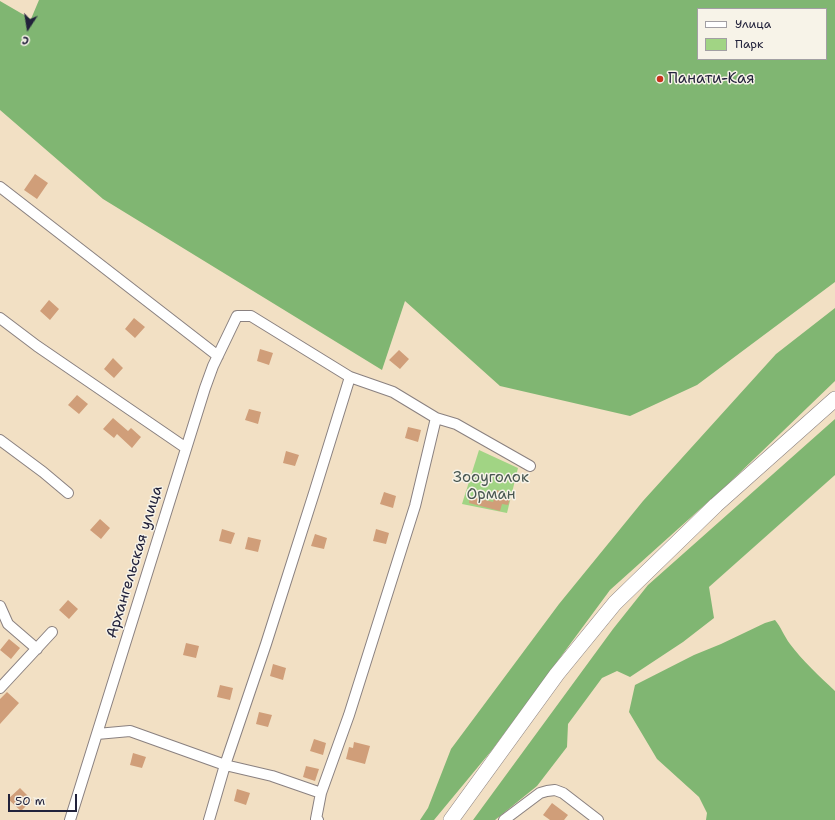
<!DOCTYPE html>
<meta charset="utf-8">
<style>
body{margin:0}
#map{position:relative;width:835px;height:820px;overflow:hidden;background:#f2e0c4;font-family:"Shantell Sans",sans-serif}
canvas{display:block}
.legend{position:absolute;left:697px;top:8px;width:130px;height:52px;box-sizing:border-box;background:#f7f3e8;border:1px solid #a29fa3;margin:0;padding:5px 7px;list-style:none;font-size:12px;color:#22223b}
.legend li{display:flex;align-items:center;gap:8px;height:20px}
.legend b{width:20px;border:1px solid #a29fa3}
.north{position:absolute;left:8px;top:8px;width:40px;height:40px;-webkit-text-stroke:3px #f7f3e8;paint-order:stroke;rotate:192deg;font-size:11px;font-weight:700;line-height:16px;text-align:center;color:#22223b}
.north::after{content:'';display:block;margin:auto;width:14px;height:18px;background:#22223b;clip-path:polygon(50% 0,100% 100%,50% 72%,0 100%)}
.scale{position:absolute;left:8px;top:794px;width:69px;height:18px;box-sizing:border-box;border:2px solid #22223b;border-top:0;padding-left:5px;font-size:12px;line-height:14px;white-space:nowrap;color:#22223b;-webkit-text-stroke:3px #f7f3e8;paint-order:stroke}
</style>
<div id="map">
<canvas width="835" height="820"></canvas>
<ul class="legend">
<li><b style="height:5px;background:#fff"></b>Улица</li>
<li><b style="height:11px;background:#a1d484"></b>Парк</li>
</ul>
<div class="north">С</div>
<div class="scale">50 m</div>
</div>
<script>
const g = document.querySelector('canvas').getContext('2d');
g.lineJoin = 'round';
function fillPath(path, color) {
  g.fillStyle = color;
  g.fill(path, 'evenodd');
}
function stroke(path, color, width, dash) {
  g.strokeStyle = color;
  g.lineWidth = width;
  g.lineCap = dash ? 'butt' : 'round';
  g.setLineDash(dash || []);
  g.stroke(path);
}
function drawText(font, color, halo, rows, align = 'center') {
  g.font = font + ' "Shantell Sans",sans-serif';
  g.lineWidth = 3;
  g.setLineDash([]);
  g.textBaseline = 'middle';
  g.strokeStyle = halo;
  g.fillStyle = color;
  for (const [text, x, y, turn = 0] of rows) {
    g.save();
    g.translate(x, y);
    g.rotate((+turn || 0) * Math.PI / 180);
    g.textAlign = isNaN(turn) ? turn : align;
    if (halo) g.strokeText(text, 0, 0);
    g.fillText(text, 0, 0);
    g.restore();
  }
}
fillPath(new Path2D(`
 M 479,450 L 518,468 L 507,513 L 462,504 Z`), '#a1d484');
fillPath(new Path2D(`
 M 39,0 L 835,0 L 835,282 L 697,385 L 630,416 L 500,386 L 405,301 L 382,370 L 103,199 L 0,110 L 0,1 L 31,19 ZM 698,9 L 826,9 L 826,59 L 698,59 Z
 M 835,308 L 835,381 L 728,484 L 610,590 L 492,750 L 434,820 L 420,820 L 428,808 L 451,749 L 559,604 L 643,501 L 776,354 Z
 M 835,419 L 835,475 L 709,587 L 714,618 L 683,642 L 630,677 L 617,671 L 602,678 L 568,724 L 567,747 L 537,786 L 495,820 L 473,820 L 613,629 L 648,585 Z
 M 775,620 C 781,627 784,636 790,644 C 802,660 820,677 835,691 L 835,820 L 706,820 L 707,813 L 699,797 L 657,759 L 629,712 L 635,685 L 694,655 L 721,644 L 765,623 Z`), '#80b672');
fillPath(new Path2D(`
 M 35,174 L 48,183 L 37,199 L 24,190 Z
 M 49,300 L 59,309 L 50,320 L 40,311 Z
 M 134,318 L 145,327 L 135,338 L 125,329 Z
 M 260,349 L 273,353 L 269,365 L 257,361 Z
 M 399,350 L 409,359 L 400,369 L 389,360 Z
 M 113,358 L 123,368 L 114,378 L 104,369 Z
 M 77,395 L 88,404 L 79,414 L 68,405 Z
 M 249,409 L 261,412 L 258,424 L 245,420 Z
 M 113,418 L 128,431 L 131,428 L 141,437 L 132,448 L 117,434 L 114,438 L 103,429 Z
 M 408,427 L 421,430 L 418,442 L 405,438 Z
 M 286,451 L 299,455 L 295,466 L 283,463 Z
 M 497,490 L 511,495 L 508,505 L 502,504 L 500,511 L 469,503 L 470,496 L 493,502 Z
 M 384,492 L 396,496 L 393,508 L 380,504 Z
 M 100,519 L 110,528 L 101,539 L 90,530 Z
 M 222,529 L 235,533 L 231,544 L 219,541 Z
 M 376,529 L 389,533 L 386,544 L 373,541 Z
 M 315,534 L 327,538 L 324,549 L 311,546 Z
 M 248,537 L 261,540 L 258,552 L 245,549 Z
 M 68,600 L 78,609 L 69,619 L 59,610 Z
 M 9,639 L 20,648 L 11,659 L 0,650 Z
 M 186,643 L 199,646 L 196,658 L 183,655 Z
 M 273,664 L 286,668 L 283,680 L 270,676 Z
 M 220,685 L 233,688 L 230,700 L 217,697 Z
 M 7,692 L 19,703 L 0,724 L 0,699 Z
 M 259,712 L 272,715 L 268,727 L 256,724 Z
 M 314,739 L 326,743 L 323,755 L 310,751 Z
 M 354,742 L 370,746 L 365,764 L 346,759 L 349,747 L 353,748 Z
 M 133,753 L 146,757 L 142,768 L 130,765 Z
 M 306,766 L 319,769 L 315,781 L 303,777 Z
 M 20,788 L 32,800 L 21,811 L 8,799 Z
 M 237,789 L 250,793 L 246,805 L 234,801 Z
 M 552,803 L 568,815 L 564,820 L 550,820 L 543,815 Z`), '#d09e79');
const street = new Path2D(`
 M 0,187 L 218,356
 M 0,318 L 37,346 L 186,448
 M 0,440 L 43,472 L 68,493
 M 0,606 L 8,624 L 37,649
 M 0,688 L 52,632
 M 97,734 L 130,731 L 225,765 L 272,776 L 321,793
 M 70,820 L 205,388 L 213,366 L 237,316 L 251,316 L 350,377 L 393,392 L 436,418 L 456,424 L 530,466
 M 209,820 L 225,765 L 266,644 L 315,490 L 350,377
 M 318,820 L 316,819 L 321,793 L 349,715 L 415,506 L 436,418
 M 504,820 L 540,793 L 547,791 L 555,790 L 563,793 L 598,820`);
const primary = new Path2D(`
 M 451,820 L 557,674 L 615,603 L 716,505 L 835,399`);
stroke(street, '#8a8180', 12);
stroke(primary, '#8a8180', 16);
stroke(street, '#fff', 10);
stroke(primary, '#fff', 15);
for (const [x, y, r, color] of [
 [660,79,4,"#c8321e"]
]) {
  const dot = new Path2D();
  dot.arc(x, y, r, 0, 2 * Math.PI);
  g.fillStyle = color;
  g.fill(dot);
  stroke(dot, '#f7f3e8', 1.5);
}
drawText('15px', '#22223b', '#f7f3e8', [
 ["Панати-Кая",668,79]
], 'left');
drawText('15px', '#485751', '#f7f3e8', [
 ["Зооуголок",491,478],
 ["Орман",491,495]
]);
drawText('15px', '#22223b', '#f7f3e8', [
 ["Архангельская улица",135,562,-73]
]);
</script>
